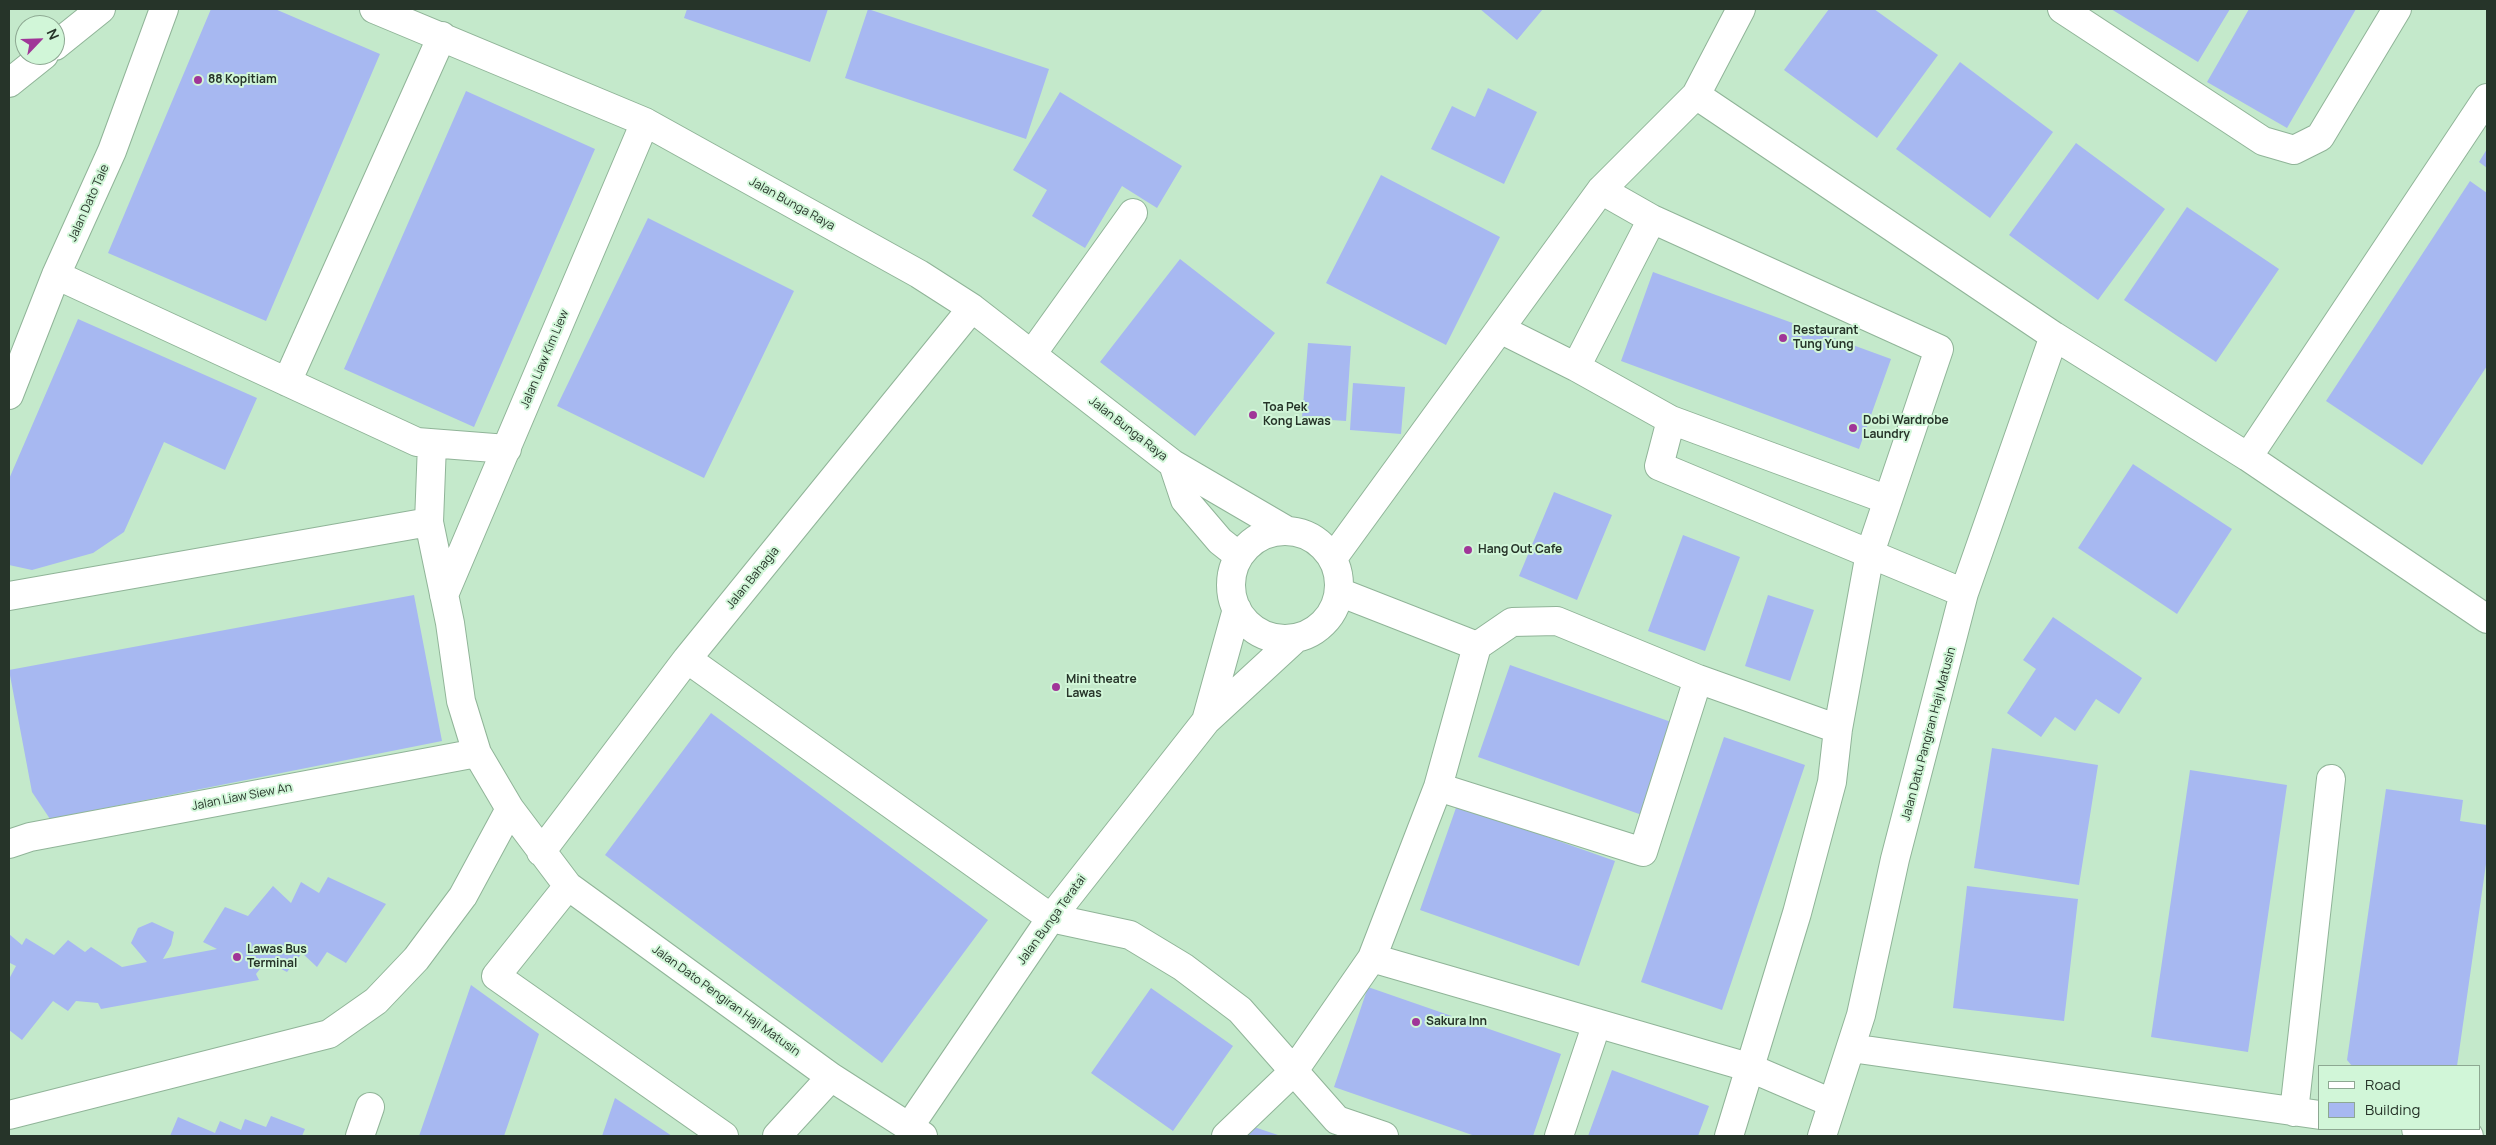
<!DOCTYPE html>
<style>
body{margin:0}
#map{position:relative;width:2496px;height:1145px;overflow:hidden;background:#c4e9cb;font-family:Manrope,sans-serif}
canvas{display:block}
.frame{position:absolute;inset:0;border:10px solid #263429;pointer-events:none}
.legend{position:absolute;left:2318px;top:1065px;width:162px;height:65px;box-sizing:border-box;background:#d1f6d8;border:1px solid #8da892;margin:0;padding:6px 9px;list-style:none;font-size:15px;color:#263429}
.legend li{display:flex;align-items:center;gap:10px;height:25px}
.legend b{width:25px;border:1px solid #8da892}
.north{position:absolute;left:15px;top:15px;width:50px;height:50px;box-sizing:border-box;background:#d1f6d8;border:1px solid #8da892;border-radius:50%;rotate:66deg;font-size:14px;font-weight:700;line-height:20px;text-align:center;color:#263429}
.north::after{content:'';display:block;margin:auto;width:18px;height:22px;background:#a03698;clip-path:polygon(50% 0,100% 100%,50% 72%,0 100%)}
</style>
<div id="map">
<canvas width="2496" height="1145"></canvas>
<div class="frame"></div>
<ul class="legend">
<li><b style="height:6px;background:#fff"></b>Road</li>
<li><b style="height:14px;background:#a7b8f1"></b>Building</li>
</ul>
<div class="north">N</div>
</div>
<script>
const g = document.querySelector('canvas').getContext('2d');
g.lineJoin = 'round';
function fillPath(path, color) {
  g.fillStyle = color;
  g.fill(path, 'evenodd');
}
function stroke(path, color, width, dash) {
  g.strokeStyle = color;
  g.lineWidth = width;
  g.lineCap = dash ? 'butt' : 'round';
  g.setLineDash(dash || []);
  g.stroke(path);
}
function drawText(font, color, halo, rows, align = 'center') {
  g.font = font + ' Manrope,sans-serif';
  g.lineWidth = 4;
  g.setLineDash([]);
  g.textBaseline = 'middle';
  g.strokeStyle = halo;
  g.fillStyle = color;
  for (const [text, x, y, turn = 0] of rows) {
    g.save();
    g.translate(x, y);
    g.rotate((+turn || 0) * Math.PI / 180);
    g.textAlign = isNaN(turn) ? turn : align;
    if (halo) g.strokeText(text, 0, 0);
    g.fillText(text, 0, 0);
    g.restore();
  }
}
fillPath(new Path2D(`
 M 211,9 L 275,9 L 380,54 L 266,321 L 108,253 Z
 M 687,9 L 828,9 L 810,62 L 684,18 Z
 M 868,9 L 1049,69 L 1026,139 L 845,78 Z
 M 1480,9 L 1543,9 L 1517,40 Z
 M 1829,9 L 1874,9 L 1938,55 L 1877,138 L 1784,70 Z
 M 2111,9 L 2230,9 L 2198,62 Z
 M 2249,9 L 2356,9 L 2287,128 L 2207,82 Z
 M 1960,62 L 2053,132 L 1990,218 L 1896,149 Z
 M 1488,88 L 1537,112 L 1504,184 L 1431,149 L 1452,106 L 1475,117 Z
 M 466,91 L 595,149 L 474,427 L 344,369 Z
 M 1060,92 L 1182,166 L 1157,208 L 1122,186 L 1085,248 L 1032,216 L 1047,190 L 1013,170 Z
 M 2076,143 L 2165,209 L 2098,300 L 2009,235 Z
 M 2487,149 L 2487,168 L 2479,162 Z
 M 1381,175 L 1500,237 L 1446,345 L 1326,283 Z
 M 2470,181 L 2487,193 L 2487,366 L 2422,465 L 2326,401 Z
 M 2187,207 L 2279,269 L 2216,362 L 2124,300 Z
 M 648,218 L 794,291 L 704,478 L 557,406 Z
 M 1180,259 L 1275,333 L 1195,436 L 1100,362 Z
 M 1653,272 L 1891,359 L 1859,449 L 1621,361 Z
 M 78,319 L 257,398 L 225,470 L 164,442 L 124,532 L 93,553 L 32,570 L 9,565 L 9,479 Z
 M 1308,343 L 1351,346 L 1346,421 L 1302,418 Z
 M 1353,383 L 1405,387 L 1401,434 L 1350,430 Z
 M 2133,464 L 2232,529 L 2177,614 L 2078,548 Z
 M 1554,492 L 1612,515 L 1577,600 L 1519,576 Z
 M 1683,535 L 1740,557 L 1705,651 L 1648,631 Z
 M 414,595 L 442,741 L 50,819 L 32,792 L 9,670 Z
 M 1768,595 L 1814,610 L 1790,681 L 1745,666 Z
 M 2053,617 L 2142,678 L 2119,714 L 2096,699 L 2075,731 L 2055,717 L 2041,737 L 2007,713 L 2036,669 L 2023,660 Z
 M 1510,665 L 1674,723 L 1642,815 L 1478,757 Z
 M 711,713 L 988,920 L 882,1063 L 605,855 Z
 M 1724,737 L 1805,765 L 1722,1010 L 1641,982 Z
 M 1992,748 L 2098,765 L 2079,885 L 1974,868 Z
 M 2190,770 L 2287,785 L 2248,1052 L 2151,1037 Z
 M 2386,789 L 2463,800 L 2460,821 L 2487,825 L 2487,857 L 2457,1066 L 2352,1066 L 2347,1060 Z
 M 1457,805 L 1615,861 L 1579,966 L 1420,910 Z
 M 328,877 L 386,904 L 346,963 L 327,952 L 317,967 L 302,953 L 287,972 L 266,961 L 256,974 L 259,980 L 101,1009 L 98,1003 L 76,1001 L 68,1011 L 53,1001 L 22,1040 L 9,1030 L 9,979 L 16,966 L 10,963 L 9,966 L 9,934 L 22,945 L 26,938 L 54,955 L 68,940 L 85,952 L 91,947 L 122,967 L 147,962 L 131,943 L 138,928 L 152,922 L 174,932 L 171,945 L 163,959 L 217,949 L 203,942 L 225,907 L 248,916 L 273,886 L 291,903 L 301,882 L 319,893 Z
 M 1967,886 L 2078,899 L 2064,1021 L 1953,1008 Z
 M 471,985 L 539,1034 L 504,1136 L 419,1136 Z
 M 1368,987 L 1561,1054 L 1533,1136 L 1475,1136 L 1334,1087 Z
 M 1151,988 L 1233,1046 L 1173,1131 L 1091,1073 Z
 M 1612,1070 L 1709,1106 L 1698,1136 L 1588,1136 Z
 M 615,1098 L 672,1136 L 602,1136 Z
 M 271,1116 L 305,1129 L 302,1136 L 170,1136 L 178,1117 L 215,1133 L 220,1121 L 241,1130 L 245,1119 L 266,1127 Z
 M 1251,1126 L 1281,1136 L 1241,1136 Z`), '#a7b8f1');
const minor = new Path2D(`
 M 374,9 L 645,122 L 919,274 L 972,308 L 1173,464 L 1286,530
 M 2062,9 L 2263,141 L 2294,150 L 2320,137 L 2397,9
 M 55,46 L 101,9
 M 9,83 L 44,55
 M 1696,95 L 2054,336 L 2248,457 L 2487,619
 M 1601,190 L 1652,219 L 1939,349 L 1870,553 L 1838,729 L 1832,782 L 1797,913 L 1729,1136
 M 56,275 L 417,442 L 507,449
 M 1500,329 L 1576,367 L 1671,420 L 1888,500
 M 1032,354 L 1133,213
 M 1576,367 L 1652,219
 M 287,382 L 442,36
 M 9,395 L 56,275 L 112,151 L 164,9
 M 1671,420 L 1659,466 L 1964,593
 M 432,444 L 429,522 L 450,623 L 461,701 L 477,753 L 510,809 L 568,886 L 831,1077 L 923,1136
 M 2248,457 L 2487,98
 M 1173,464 L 1185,500 L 1220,541 L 1239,556
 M1231 585a54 54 0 1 1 108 0a54 54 0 1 1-108 0Z
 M 1333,558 L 1601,190 L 1696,95 L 1741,9
 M 1339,592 L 1477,646
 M 444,595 L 645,122
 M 9,596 L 429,522
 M 687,659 L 1051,918 L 1130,935 L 1183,967 L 1240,1010 L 1337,1120 L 1384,1136
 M 1206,721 L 1237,609
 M 1438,787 L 1643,852 L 1698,679
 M 9,844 L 30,837 L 477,753
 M 541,852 L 687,659 L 972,308
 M 568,886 L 496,976 L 724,1136
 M 1372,958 L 1748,1067 L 1832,1103
 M 1851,1048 L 2320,1115
 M 2294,1112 L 2331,779
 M 9,1115 L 329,1034 L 376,1001 L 416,959 L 463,896 L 510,809
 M 909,1127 L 1051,918 L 1206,721 L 1295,639
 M 2416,1129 L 2469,1136
 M 360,1136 L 370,1107
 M 777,1136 L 831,1077
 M 1226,1136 L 1293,1072 L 1372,958 L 1438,787 L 1477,646 L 1512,622 L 1557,621 L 1698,679 L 1838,729
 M 1559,1136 L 1597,1023
 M 1822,1136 L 1861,1015 L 1895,859 L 1964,593 L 2054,336`);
stroke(minor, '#90b498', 30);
stroke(minor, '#fff', 28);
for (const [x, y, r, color] of [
 [198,80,5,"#a03698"],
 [1783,338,5,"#a03698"],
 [1253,415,5,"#a03698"],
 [1853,428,5,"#a03698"],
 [1468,550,5,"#a03698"],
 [1056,687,5,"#a03698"],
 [237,957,5,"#a03698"],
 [1416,1022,5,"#a03698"]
]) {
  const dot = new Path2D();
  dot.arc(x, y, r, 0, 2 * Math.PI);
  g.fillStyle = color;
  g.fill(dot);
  stroke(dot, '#d1f6d8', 2);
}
drawText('bold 12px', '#263429', '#d1f6d8', [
 ["88 Kopitiam",208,80],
 ["Restaurant",1793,331],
 ["Tung Yung",1793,345],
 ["Toa Pek",1263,408],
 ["Kong Lawas",1263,422],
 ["Dobi Wardrobe",1863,421],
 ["Laundry",1863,435],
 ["Hang Out Cafe",1478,550],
 ["Mini theatre",1066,680],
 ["Lawas",1066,694],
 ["Lawas Bus",247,950],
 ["Terminal",247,964],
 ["Sakura Inn",1426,1022]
], 'left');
drawText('12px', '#263429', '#d1f6d8', [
 ["Jalan Dato Taie",89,203,-66],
 ["Jalan Bunga Raya",792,204,29],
 ["Jalan Liaw Kim Liew",545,359,-67],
 ["Jalan Bunga Raya",1128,429,38],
 ["Jalan Bahagia",753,578,-51],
 ["Jalan Datu Pangiran Haji Matusin",1929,734,-75],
 ["Jalan Liaw Siew An",242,797,-11],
 ["Jalan Bunga Teratai",1052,920,-54],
 ["Jalan Dato Pengiran Haji Matusin",726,1001,36]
]);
</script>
